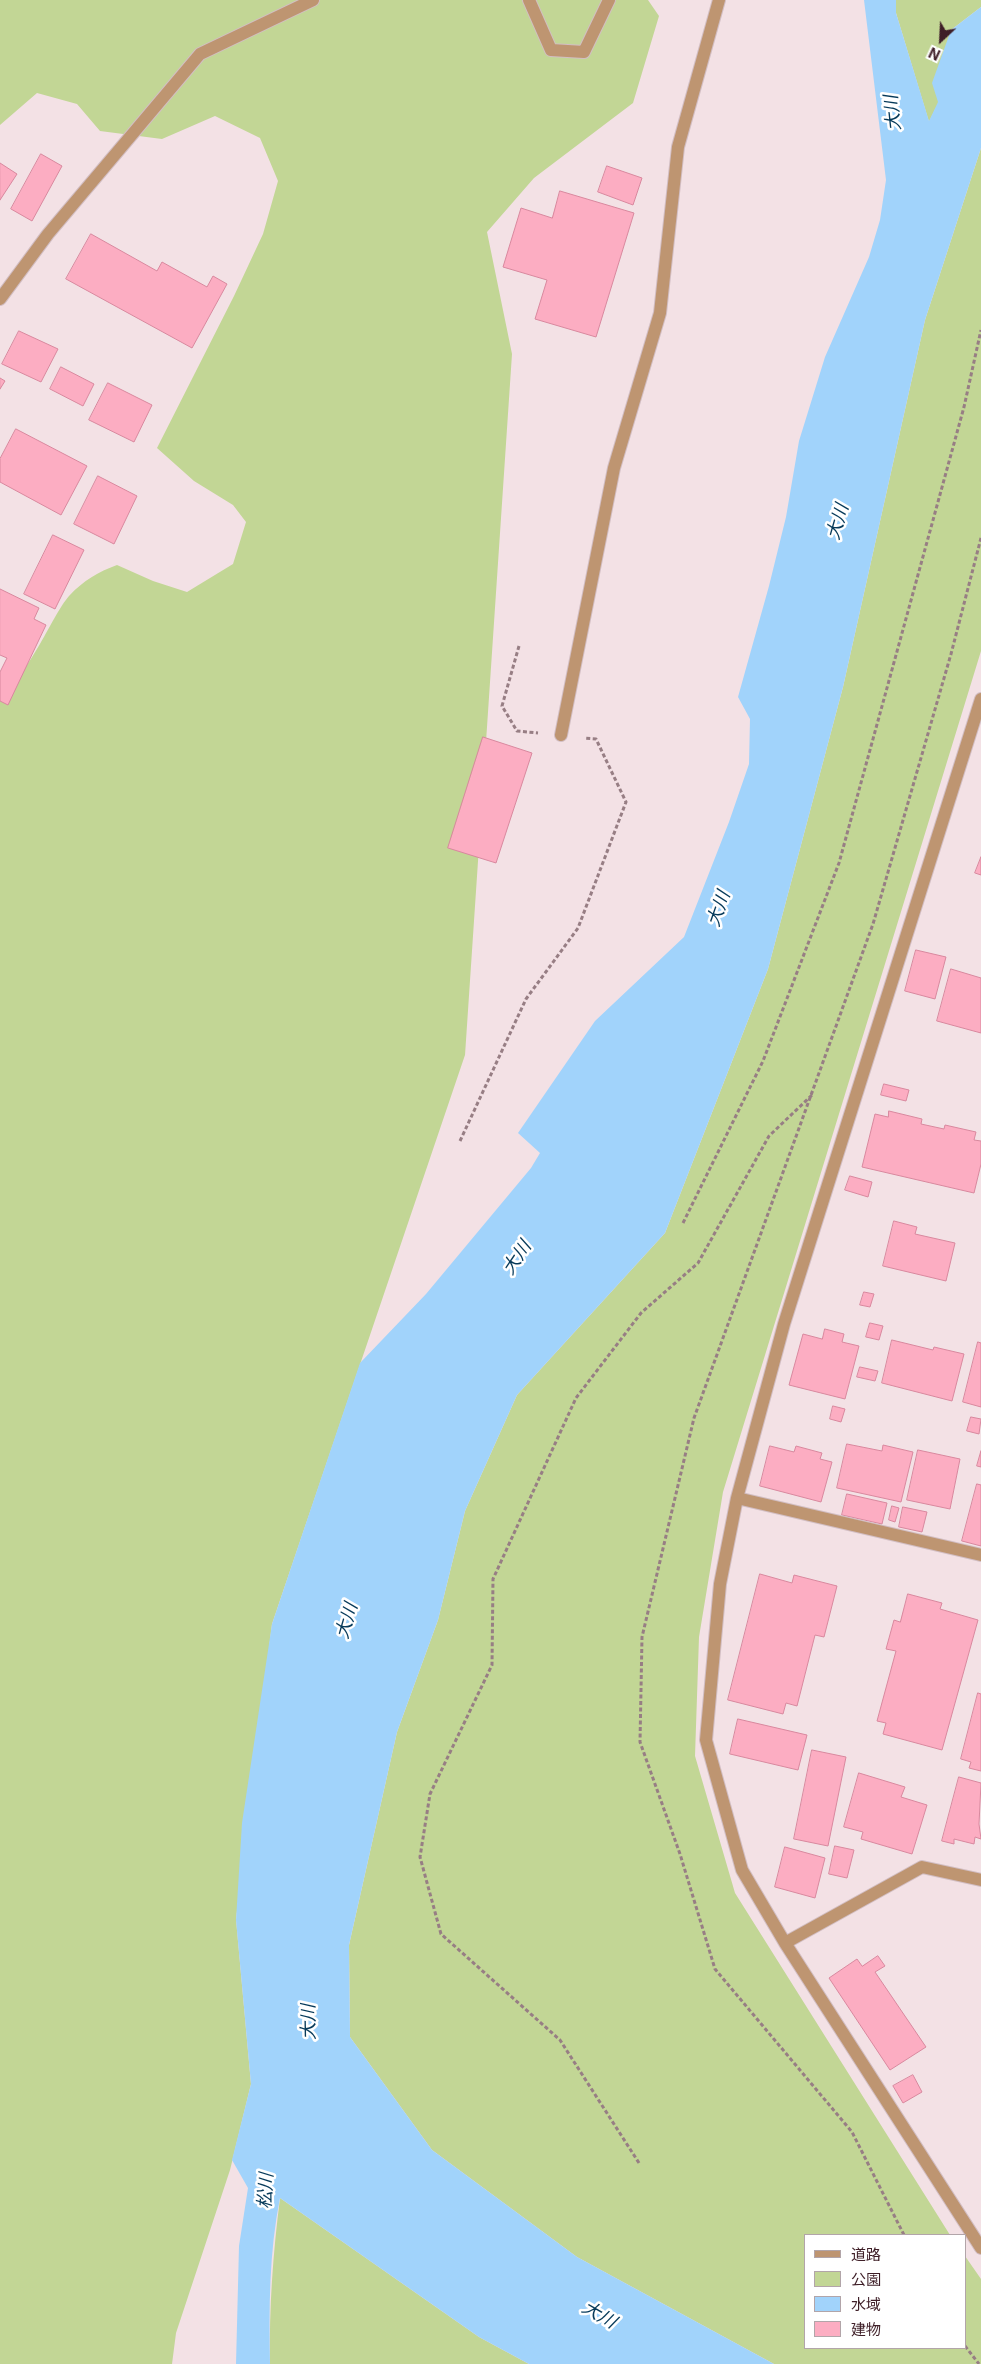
<!DOCTYPE html>
<meta charset="utf-8">
<style>
body{margin:0}
#map{position:relative;width:981px;height:2364px;overflow:hidden;background:#f3e1e5;font-family:Inter,"Noto Sans JP",sans-serif}
canvas{display:block}
.legend{position:absolute;left:804px;top:2234px;width:162px;height:115px;box-sizing:border-box;background:#fff;border:1px solid #b2a5a9;margin:0;padding:6px 9px;list-style:none;font-size:15px;color:#3e1e27}
.legend li{display:flex;align-items:center;gap:10px;height:25px}
.legend b{width:25px;border:1px solid #b2a5a9}
.north{position:absolute;left:916px;top:15px;width:50px;height:50px;-webkit-text-stroke:4px #fff;paint-order:stroke;rotate:205deg;font-size:14px;font-weight:700;line-height:20px;text-align:center;color:#3e1e27}
.north::after{content:'';display:block;margin:auto;width:18px;height:22px;background:#3e1e27;clip-path:polygon(50% 0,100% 100%,50% 72%,0 100%)}
</style>
<div id="map">
<canvas width="981" height="2364"></canvas>
<ul class="legend">
<li><b style="height:6px;background:#be9571"></b>道路</li>
<li><b style="height:14px;background:#c2d695"></b>公園</li>
<li><b style="height:14px;background:#a1d3fb"></b>水域</li>
<li><b style="height:14px;background:#fcadc2"></b>建物</li>
</ul>
<div class="north">N</div>
</div>
<script>
const g = document.querySelector('canvas').getContext('2d');
g.lineJoin = 'round';
function fillPath(path, color) {
  g.fillStyle = color;
  g.fill(path, 'evenodd');
}
function stroke(path, color, width, dash) {
  g.strokeStyle = color;
  g.lineWidth = width;
  g.lineCap = dash ? 'butt' : 'round';
  g.setLineDash(dash || []);
  g.stroke(path);
}
function drawText(font, color, halo, rows, align = 'center') {
  g.font = font + ' Inter,"Noto Sans JP",sans-serif';
  g.lineWidth = 5;
  g.setLineDash([]);
  g.textBaseline = 'middle';
  g.strokeStyle = halo;
  g.fillStyle = color;
  for (const [text, x, y, turn = 0] of rows) {
    g.save();
    g.translate(x, y);
    g.rotate((+turn || 0) * Math.PI / 180);
    g.textAlign = isNaN(turn) ? turn : align;
    if (halo) g.strokeText(text, 0, 0);
    g.fillText(text, 0, 0);
    g.restore();
  }
}
fillPath(new Path2D(`
 M 0,0 L 648,0 L 659,16 L 633,103 L 534,178 L 487,232 L 512,354 L 465,1055 L 272,1624 L 236,1919 L 251,2084 L 230,2170 L 176,2333 L 172,2364 L 0,2364 L 0,690 C 25,685 52,615 69,596 C 84,580 98,572 117,565 L 153,581 L 187,592 L 233,564 L 246,522 L 233,505 L 194,481 L 157,448 L 234,296 L 263,234 L 278,181 L 260,138 L 215,116 L 162,139 L 100,131 L 77,104 L 37,93 L 0,125 Z
 M 896,0 L 981,0 L 981,7 L 951,30 L 939,102 L 929,122 L 896,13 Z
 M 981,148 L 981,651 L 723,1492 L 699,1637 L 695,1756 L 735,1893 L 950,2235 L 805,2235 L 805,2348 L 965,2348 L 965,2256 L 981,2279 L 981,2364 L 774,2364 L 577,2257 L 432,2150 L 350,2037 L 349,1945 L 397,1732 L 438,1620 L 465,1511 L 517,1395 L 665,1233 L 768,969 L 843,687 L 925,320 Z
 M 280,2198 L 479,2337 L 529,2364 L 270,2364 C 269,2308 273,2253 280,2198 Z`), '#c2d695');
fillPath(new Path2D(`
 M 864,0 L 896,0 L 896,13 L 929,121 L 938,102 L 932,83 L 951,30 L 981,7 L 981,148 L 925,320 L 843,687 L 768,969 L 665,1233 L 517,1395 L 465,1511 L 438,1620 L 397,1732 L 349,1945 L 350,2037 L 432,2150 L 577,2257 L 774,2364 L 529,2364 L 479,2337 L 280,2198 C 269,2252 269,2309 270,2364 L 236,2364 L 239,2246 L 248,2188 L 232,2160 L 251,2084 L 236,1920 L 242,1823 L 272,1624 L 360,1363 L 426,1294 L 531,1168 L 540,1153 L 518,1133 L 595,1021 L 684,937 L 729,822 L 749,764 L 750,719 L 738,697 L 769,586 L 786,517 L 799,441 L 825,357 L 869,257 L 880,220 L 886,180 Z`), '#a1d3fb');
const building = new Path2D(`
 M 41,154 L 62,166 L 32,221 L 11,209 Z
 M 0,163 L 17,174 L 0,200 Z
 M 607,166 L 642,178 L 633,205 L 598,192 Z
 M 560,191 L 634,213 L 596,337 L 535,319 L 547,280 L 503,267 L 521,208 L 552,218 Z
 M 91,234 L 157,271 L 162,262 L 207,287 L 213,276 L 227,284 L 192,348 L 66,279 Z
 M 19,331 L 58,349 L 41,382 L 2,364 Z
 M 61,367 L 94,384 L 83,406 L 50,389 Z
 M 0,378 L 5,381 L 0,389 Z
 M 108,383 L 152,405 L 134,442 L 89,420 Z
 M 16,429 L 87,466 L 61,515 L 0,482 L 0,459 Z
 M 98,476 L 137,496 L 114,544 L 74,524 Z
 M 53,535 L 84,550 L 55,609 L 24,594 Z
 M 0,589 L 39,608 L 34,619 L 46,625 L 8,705 L 0,701 L 0,672 L 7,658 L 0,655 Z
 M 483,737 L 532,753 L 496,863 L 448,848 Z
 M 981,857 L 981,875 L 975,873 Z
 M 916,950 L 946,957 L 935,999 L 905,991 Z
 M 951,969 L 981,978 L 981,1033 L 937,1021 Z
 M 884,1084 L 909,1090 L 906,1101 L 881,1095 Z
 M 889,1111 L 922,1119 L 921,1124 L 944,1129 L 945,1125 L 976,1132 L 974,1140 L 981,1141 L 981,1164 L 974,1193 L 862,1167 L 875,1114 L 888,1117 Z
 M 850,1176 L 872,1182 L 868,1197 L 845,1190 Z
 M 894,1221 L 917,1227 L 915,1234 L 955,1243 L 946,1281 L 883,1266 Z
 M 864,1292 L 874,1294 L 870,1307 L 860,1305 Z
 M 870,1323 L 883,1326 L 879,1340 L 866,1337 Z
 M 825,1329 L 844,1334 L 842,1342 L 859,1346 L 845,1399 L 789,1385 L 803,1334 L 822,1339 Z
 M 892,1340 L 933,1350 L 934,1347 L 964,1354 L 952,1401 L 882,1383 Z
 M 978,1342 L 981,1343 L 981,1407 L 963,1402 Z
 M 860,1367 L 878,1371 L 875,1381 L 857,1377 Z
 M 833,1406 L 845,1409 L 841,1422 L 830,1419 Z
 M 971,1417 L 981,1419 L 979,1434 L 967,1431 Z
 M 847,1444 L 882,1451 L 883,1445 L 913,1452 L 901,1502 L 837,1488 Z
 M 770,1446 L 794,1452 L 796,1446 L 822,1453 L 820,1459 L 832,1462 L 821,1502 L 760,1486 Z
 M 918,1450 L 960,1459 L 950,1509 L 907,1500 Z
 M 981,1451 L 981,1467 L 977,1466 Z
 M 977,1484 L 981,1485 L 981,1546 L 962,1541 Z
 M 847,1494 L 887,1503 L 882,1524 L 842,1515 Z
 M 892,1506 L 899,1508 L 895,1522 L 889,1520 Z
 M 903,1507 L 927,1512 L 922,1532 L 899,1527 Z
 M 760,1574 L 792,1583 L 794,1575 L 837,1586 L 824,1637 L 815,1635 L 797,1706 L 786,1703 L 783,1714 L 728,1700 Z
 M 908,1594 L 942,1603 L 940,1609 L 978,1620 L 942,1750 L 883,1734 L 886,1723 L 877,1721 L 896,1651 L 886,1649 L 894,1620 L 900,1622 Z
 M 978,1693 L 981,1694 L 981,1771 L 969,1768 L 971,1762 L 961,1759 Z
 M 738,1719 L 807,1735 L 798,1770 L 730,1754 Z
 M 812,1750 L 846,1757 L 828,1846 L 794,1839 Z
 M 859,1773 L 905,1787 L 901,1797 L 927,1805 L 912,1854 L 861,1839 L 863,1832 L 844,1827 Z
 M 959,1777 L 981,1783 L 979,1824 L 981,1839 L 975,1837 L 974,1844 L 954,1839 L 954,1844 L 942,1841 Z
 M 835,1846 L 854,1850 L 847,1878 L 829,1874 Z
 M 785,1847 L 825,1858 L 815,1898 L 775,1887 Z
 M 878,1956 L 885,1966 L 875,1972 L 926,2047 L 890,2070 L 829,1978 L 857,1959 L 862,1966 Z
 M 913,2075 L 922,2092 L 903,2103 L 893,2086 Z`);
fillPath(building, '#fcadc2');
stroke(building, '#d8889e', 1);
const street = new Path2D(`
 M 529,0 L 551,50 L 584,52 L 609,0
 M 0,299 L 48,234 L 200,54 L 313,0
 M 981,699 L 784,1324 L 737,1498 L 720,1584 L 706,1740 L 742,1870 L 785,1943 L 981,2248
 M 561,735 L 614,468 L 660,313 L 678,147 L 719,0
 M 737,1498 L 981,1555
 M 785,1943 L 922,1867 L 981,1880`);
stroke(street, '#d2bec3', 14);
stroke(new Path2D(`
 M 519,646 L 502,706 L 517,731 L 538,733
 M 460,1141 L 526,999 L 578,928 L 626,802 L 596,739 L 584,738
 M 683,1223 L 763,1061 L 839,863 L 964,407 L 981,330
 M 639,2163 L 560,2040 L 441,1934 L 420,1857 L 430,1794 L 492,1665 L 493,1579 L 576,1398 L 641,1313 L 698,1263 L 769,1136 L 813,1094
 M 904,2235 L 852,2132 L 715,1969 L 680,1854 L 640,1742 L 642,1637 L 694,1418 L 873,924 L 951,654 L 981,538
 M 965,2346 L 979,2364`), '#977e84', 3, [4, 2.5]);
stroke(street, '#be9571', 12);
drawText('italic 18px', '#063a5a', '#fff', [
 ["大川",893,113,-96],
 ["大川",838,522,-74],
 ["大川",719,909,-71],
 ["大川",517,1258,-56],
 ["大川",347,1621,-74],
 ["大川",309,2022,-91],
 ["松川",266,2191,-87],
 ["大川",599,2315,30]
]);
</script>
